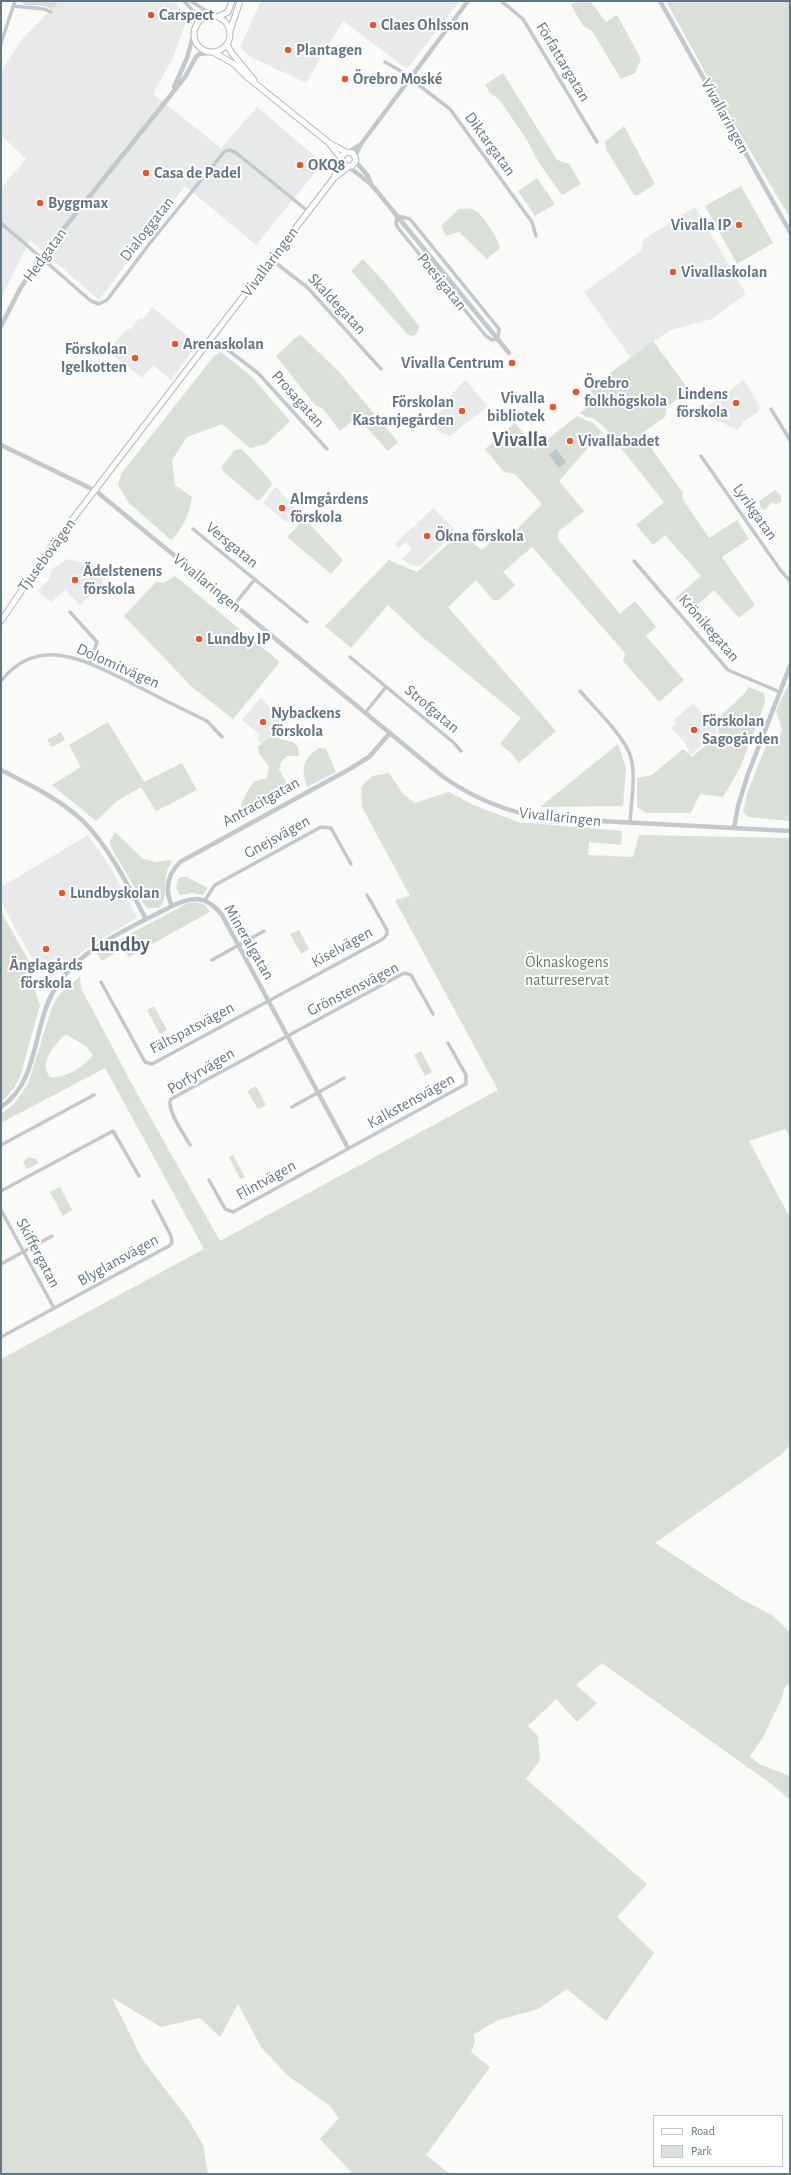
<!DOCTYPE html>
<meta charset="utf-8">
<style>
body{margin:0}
#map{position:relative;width:791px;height:2175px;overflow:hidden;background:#fafaf8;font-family:"Alegreya Sans",sans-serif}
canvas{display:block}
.frame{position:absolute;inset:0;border:2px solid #657683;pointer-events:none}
.legend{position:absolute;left:653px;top:2115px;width:130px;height:52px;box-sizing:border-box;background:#fff;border:1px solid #c1c8cd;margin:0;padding:5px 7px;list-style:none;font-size:12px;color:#657683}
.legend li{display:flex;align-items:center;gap:8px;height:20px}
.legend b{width:20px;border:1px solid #c1c8cd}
</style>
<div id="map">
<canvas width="791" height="2175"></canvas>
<div class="frame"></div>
<ul class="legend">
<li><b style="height:5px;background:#fff"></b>Road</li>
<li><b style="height:11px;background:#dadfd7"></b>Park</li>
</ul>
</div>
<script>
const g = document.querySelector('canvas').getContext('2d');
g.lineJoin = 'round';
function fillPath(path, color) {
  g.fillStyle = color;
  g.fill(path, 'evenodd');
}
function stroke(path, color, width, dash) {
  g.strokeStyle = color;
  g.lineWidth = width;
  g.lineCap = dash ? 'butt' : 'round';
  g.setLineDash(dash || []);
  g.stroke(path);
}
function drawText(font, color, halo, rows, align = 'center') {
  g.font = font + ' "Alegreya Sans",sans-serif';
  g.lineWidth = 4;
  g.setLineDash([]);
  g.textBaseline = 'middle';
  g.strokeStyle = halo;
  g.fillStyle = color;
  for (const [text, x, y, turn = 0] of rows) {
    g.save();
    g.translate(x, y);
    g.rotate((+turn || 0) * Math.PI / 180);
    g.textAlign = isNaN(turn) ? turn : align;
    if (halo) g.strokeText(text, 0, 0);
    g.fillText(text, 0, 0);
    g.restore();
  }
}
fillPath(new Path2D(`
 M 59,1 L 173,1 L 188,16 L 173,58 L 153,94 L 221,148 L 257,107 L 323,163 L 256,245 L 185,186 L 99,300 L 30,240 L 1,298 L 1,188 L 26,159 L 1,135 L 1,71 L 23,38 Z
 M 261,1 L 460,1 L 407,69 L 343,21 L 306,83 L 251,57 L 240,47 Z
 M 695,207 L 746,294 L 712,319 L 670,330 L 631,358 L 584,292 L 641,251 L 644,239 Z
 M 152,307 L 195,342 L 196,346 L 171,380 L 153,365 L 142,378 L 108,351 L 124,332 L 133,327 L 139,318 L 143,319 Z
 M 744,380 L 760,407 L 758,412 L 743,422 L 738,430 L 699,413 Z
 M 464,381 L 466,381 L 488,406 L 450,436 L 439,432 L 433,424 L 438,419 L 436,416 L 448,405 L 445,402 Z
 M 274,488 L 277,488 L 299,513 L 295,519 L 292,517 L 287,523 L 263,503 Z
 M 433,508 L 454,529 L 444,543 L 420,566 L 411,565 L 402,559 L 412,549 L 406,542 L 399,548 L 395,544 Z
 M 67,559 L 102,568 L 103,583 L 80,605 L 65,590 L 51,602 L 37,591 L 50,578 L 52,569 Z
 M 261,697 L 287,729 L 269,751 L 257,739 L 260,735 L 242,720 Z
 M 693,703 L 718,732 L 690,755 L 685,743 L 671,728 L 676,723 L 674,720 Z
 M 88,835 L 111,868 L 137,918 L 88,947 L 52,977 L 37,966 L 15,929 L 1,900 L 1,887 Z`), '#e8e9e9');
fillPath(new Path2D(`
 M 21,1 L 59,1 L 52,10 L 44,6 L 25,5 Z
 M 576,1 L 590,1 L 606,22 L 617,15 L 641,59 L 635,73 L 621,79 L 592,31 L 583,26 L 571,5 Z
 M 666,1 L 790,1 L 790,218 L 722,103 Z
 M 503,73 L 557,160 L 569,164 L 581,184 L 562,195 L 539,163 L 527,140 L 499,99 L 491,94 L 485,85 Z
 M 624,126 L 655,184 L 638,195 L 634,195 L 606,149 L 605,142 Z
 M 537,178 L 555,204 L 535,216 L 518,191 Z
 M 741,186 L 773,243 L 737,264 L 705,206 Z
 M 459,209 C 463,209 468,208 472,209 C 482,212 498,238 500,248 L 487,259 L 459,232 L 446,236 L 441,226 Z
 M 363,259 L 386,284 L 419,326 L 418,331 L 414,336 L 408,335 L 351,271 Z
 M 300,334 L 340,373 L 398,442 L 388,451 L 357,417 L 340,431 L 323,409 L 315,405 L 276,356 Z
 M 653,341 L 689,390 L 666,408 L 665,417 L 641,434 L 683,493 L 682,498 L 709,538 L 737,520 L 749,539 L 722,557 L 755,605 L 739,618 L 714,590 L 688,613 L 675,598 L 701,576 L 665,535 L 653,545 L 636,525 L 664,502 L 604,427 L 593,418 L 586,417 L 580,413 L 597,399 L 589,389 Z
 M 221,352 L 252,377 L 290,421 L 266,444 L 250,448 L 222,424 L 187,437 L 172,460 L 175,485 L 192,497 C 189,515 184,527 171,540 L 129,503 L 118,485 L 121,474 L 214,356 Z
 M 577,416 L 593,423 L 602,432 L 559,481 L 584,511 L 558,532 L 558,539 L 620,614 L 635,601 L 656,627 L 646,636 L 684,680 L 659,702 L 623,661 L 625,653 L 532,547 L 503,572 L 515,585 L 499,600 L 493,600 L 476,580 L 448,607 L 556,731 L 519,763 L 513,755 L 500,744 L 521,718 L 421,636 L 388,605 L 351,648 L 325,626 L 389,560 L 417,572 L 460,533 L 482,550 L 500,534 L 506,540 L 542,504 L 515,474 L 504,472 L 485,449 L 515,423 L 533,444 L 534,450 Z
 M 242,449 L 271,481 L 272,485 L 260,500 L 257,500 L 223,471 L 222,466 L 235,450 Z
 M 775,490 L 781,496 L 781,502 L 776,504 L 772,502 L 765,510 L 761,509 L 759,501 Z
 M 305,519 L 343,560 L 331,574 L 287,537 Z
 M 175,576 L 280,662 L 233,719 L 192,687 L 124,616 L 156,582 L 163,583 Z
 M 790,681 L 790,821 L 748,817 L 743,812 L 748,791 L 767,743 L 779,737 L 782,729 L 776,711 Z
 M 749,687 L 764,693 L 765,703 L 740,768 L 723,797 L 700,794 L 691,813 L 646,813 L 637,807 L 637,778 L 652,775 L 683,749 L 692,757 L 719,734 L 717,719 L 744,694 Z
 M 108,722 L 144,782 L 182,763 L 197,790 L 156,811 L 141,787 L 117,801 L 96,821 L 52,785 L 81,767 L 69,745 Z
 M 61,732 L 65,740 L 52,747 L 47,740 Z
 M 273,736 C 284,743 300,737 299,756 L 287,756 L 281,762 L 279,769 L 288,786 L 286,791 L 270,800 L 265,798 L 252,811 L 241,807 C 242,800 250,786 255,781 L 267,778 L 269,766 L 259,754 L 258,746 Z
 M 618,744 L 626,768 L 623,806 L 540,807 Z
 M 319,748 L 326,749 L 336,772 L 307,787 C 301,769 302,759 319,748 Z
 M 389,773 L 403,794 L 415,803 L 449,792 L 473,805 L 518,822 L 622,831 L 621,845 L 589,842 L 588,855 L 633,857 L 639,835 L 790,838 L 790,1138 L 785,1129 L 749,1141 L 790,1218 L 790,1445 L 782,1454 L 655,1543 L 741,1599 L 772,1615 L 790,1632 L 790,1683 L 785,1687 L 781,1700 L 763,1737 L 750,1756 L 759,1764 L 790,1776 L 790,1800 L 774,1786 L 602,1663 L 576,1685 L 597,1703 L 577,1722 L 556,1699 L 528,1726 L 538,1736 L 540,1760 L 526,1779 L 647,1884 L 617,1917 L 654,1953 L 606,2021 L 567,1989 L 538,2009 L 498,2020 L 473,2035 L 475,2042 L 471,2052 L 490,2067 L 426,2155 L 450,2174 L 353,2174 L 320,2139 L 339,2118 L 329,2105 L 288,2076 L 261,2047 L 238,2004 L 220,2037 L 200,2018 L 161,2027 L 112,1998 L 142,2059 L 188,2119 L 203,2145 L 208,2174 L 1,2174 L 1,1359 L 204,1249 L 105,1068 L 1,1123 L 1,1114 L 14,1104 L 28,1084 L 52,1007 L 59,995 L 80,976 L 81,988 L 134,1088 L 220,1241 L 498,1090 L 395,900 L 410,896 L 362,807 L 361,787 L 372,776 ZM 67,1035 L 86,1046 L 93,1055 C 86,1066 62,1080 50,1077 C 38,1063 54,1047 63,1036 Z
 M 115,832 L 143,859 L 156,862 L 169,860 L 172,862 C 159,879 171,896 159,908 L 147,908 L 144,904 L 111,847 L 110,841 Z
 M 181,877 L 187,877 L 208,888 L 203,895 L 192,893 L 180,895 L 176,888 L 178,879 Z
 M 197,902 L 205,905 L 210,912 L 129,957 L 123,950 L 120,950 L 102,961 L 96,952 L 188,903 Z
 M 1,912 L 29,961 L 35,991 L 40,1005 L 20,1077 L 14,1088 L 1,1103 Z
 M 299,930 L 309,949 L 301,954 L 290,934 Z
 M 154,1006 L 167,1030 L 160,1034 L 147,1010 Z
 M 421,1051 L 432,1072 L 425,1076 L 414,1055 Z
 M 256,1086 L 266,1105 L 258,1109 L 247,1091 Z
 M 233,1155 L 245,1177 L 240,1179 L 229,1157 Z
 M 28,1157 L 36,1159 L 39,1163 L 27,1169 L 23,1162 Z
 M 60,1187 L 72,1210 L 63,1216 L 50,1192 Z`), '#dadfd7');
fillPath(new Path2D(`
 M 556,449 L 566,462 L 559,468 L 549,455 Z`), '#bbc7cb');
const secondary = new Path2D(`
 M194 34a18 18 0 1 1 36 0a18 18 0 1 1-36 0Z
 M 218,17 L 228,12 L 232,1
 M 230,31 L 240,1
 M 227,44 L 231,52 L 254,80
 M 213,52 L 234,64 L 247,77 L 328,142 L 341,158
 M 329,143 L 346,152 L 353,153 L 356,160 L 352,166 L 344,166 L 341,157 L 346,152
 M 334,178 L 341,162
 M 1,621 L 49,550 L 334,178 L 348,167`);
stroke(secondary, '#b3babf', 7);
stroke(new Path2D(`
 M 184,1 L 194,12 L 198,22
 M 191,1 L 212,15
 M 501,1 L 523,19 L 597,142
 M 13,6 L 44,9 L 51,12
 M 1,43 L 15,1
 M 385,62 L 399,70 L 450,109 L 532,222 L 536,236
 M 397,216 L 410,219 L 495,324 L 499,329 L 498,339 L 492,340 L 486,336 L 398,228 L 396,224 Z
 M 1,223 L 91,301 L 99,304 L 107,300 L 150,243 L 224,152 L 229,150 L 235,152 L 309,212
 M 272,260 L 307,287 L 381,369
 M 212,338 L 258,373 L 327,449
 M 771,409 L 790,440
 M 701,456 L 781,571 L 790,581
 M 193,529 L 307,622
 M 634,561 L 728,670 L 780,692
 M 234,605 L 255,579
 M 70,612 L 97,642 L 90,663
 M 350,657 L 453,742 L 461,751
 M 1,681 C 40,632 90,663 133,684 C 158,697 182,709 207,721 L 222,737
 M 580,691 C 593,706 627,739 631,758 C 636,777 631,803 630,823
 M 365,713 L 386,687
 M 205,900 L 215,885 L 321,827 L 331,828 L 351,864
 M 212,960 L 264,931
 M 101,982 L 145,1062 L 152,1064 L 383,939 L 387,934 L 387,930 L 367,895
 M 292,1107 L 344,1078
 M 1,1145 L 94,1095
 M 190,1145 C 185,1136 165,1108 171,1099 L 404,973 L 411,975 L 433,1014
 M 209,1180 L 225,1209 L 233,1212 L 466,1084 L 466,1075 L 448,1043
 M 1,1191 L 113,1131 L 139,1176
 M 1,1210 L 54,1308
 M 1,1264 L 52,1236
 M 1,1337 L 169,1246 L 172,1243 L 171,1236 L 153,1201`), '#c3c8cc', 3.5);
stroke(new Path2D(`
 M 660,1 L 790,232
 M 174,87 L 187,58 L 193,36
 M 349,152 L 361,144
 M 355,156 L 361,144 L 468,1
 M 356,162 L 368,176 L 371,184 L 509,353
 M 349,167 L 371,184
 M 1,326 L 20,289 L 40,258 L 162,106 L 185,77 L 196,57 L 199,54 L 210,53
 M 1,445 L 96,491 L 442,776 C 473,798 506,812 544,818 L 790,831
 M 1,770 C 30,785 60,799 84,822 C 111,850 128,886 146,919
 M 734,828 L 738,806 L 748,774 L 790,666
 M 172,906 C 164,889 167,875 180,862 L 348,770 L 369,757 L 390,733
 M 1,1107 C 37,1083 33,1034 50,998 C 73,950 128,929 172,906 C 194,896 206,895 222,915 L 348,1148`), '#c3c8cc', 4.5);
stroke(secondary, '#fff', 5);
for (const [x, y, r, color] of [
 [151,15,4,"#e4572e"],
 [373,25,4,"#e4572e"],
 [288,50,4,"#e4572e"],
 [345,79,4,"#e4572e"],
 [300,165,4,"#e4572e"],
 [146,173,4,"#e4572e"],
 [40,203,4,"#e4572e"],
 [739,225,4,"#e4572e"],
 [673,272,4,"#e4572e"],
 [175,344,4,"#e4572e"],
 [135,358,4,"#e4572e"],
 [512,363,4,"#e4572e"],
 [576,392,4,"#e4572e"],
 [736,403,4,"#e4572e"],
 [553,407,4,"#e4572e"],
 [462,411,4,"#e4572e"],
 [570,441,4,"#e4572e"],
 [282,508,4,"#e4572e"],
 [427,536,4,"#e4572e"],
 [75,580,4,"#e4572e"],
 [199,639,4,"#e4572e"],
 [263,722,4,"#e4572e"],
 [694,730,4,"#e4572e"],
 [62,893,4,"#e4572e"],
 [46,949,4,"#e4572e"]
]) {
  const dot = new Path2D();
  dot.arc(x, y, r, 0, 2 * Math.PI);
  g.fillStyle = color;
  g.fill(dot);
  stroke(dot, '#fff', 1.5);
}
drawText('bold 16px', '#657683', '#fff', [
 ["Carspect",159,15],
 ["Claes Ohlsson",381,25],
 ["Plantagen",296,50],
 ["Örebro Moské",353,79],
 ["OKQ8",308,165],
 ["Casa de Padel",154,173],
 ["Byggmax",48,203],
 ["Vivalla IP",731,225,"right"],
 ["Vivallaskolan",681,272],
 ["Arenaskolan",183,344],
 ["Förskolan",127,349,"right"],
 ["Igelkotten",127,367,"right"],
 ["Vivalla Centrum",504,363,"right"],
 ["Örebro",584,383],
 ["folkhögskola",584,401],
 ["Lindens",728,394,"right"],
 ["förskola",728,412,"right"],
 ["Vivalla",545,398,"right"],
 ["bibliotek",545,416,"right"],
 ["Förskolan",454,402,"right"],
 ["Kastanjegården",454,420,"right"],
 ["Vivallabadet",578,441],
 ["Almgårdens",290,499],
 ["förskola",290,517],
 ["Ökna förskola",435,536],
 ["Ädelstenens",83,571],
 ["förskola",83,589],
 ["Lundby IP",207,639],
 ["Nybackens",271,713],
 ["förskola",271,731],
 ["Förskolan",702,721],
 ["Sagogården",702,739],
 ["Lundbyskolan",70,893],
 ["Änglagårds",46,965,"center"],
 ["förskola",46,983,"center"]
], 'left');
drawText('16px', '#657683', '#fff', [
 ["Författargatan",563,62,59],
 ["Vivallaringen",725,116,61],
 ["Diktargatan",490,144,54],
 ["Dialoggatan",147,229,-52],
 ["Hedgatan",45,255,-54],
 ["Vivallaringen",270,262,-53],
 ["Poesigatan",442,282,51],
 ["Skaldegatan",337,304,47],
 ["Prosagatan",298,399,48],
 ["Lyrikgatan",755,512,55],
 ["Versgatan",232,545,39],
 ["Tjusebovägen",47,555,-54],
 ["Vivallaringen",207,583,39],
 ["Krönikegatan",709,628,49],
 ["Dolomitvägen",118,666,24],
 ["Strofgatan",432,709,40],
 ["Antracitgatan",261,802,-29],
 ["Vivallaringen",560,817,6],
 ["Gnejsvägen",277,837,-29],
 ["Mineralgatan",249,942,60],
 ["Kiselvägen",342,947,-29],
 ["Grönstensvägen",353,989,-27],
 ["Fältspatsvägen",192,1028,-28],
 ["Porfyrvägen",201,1071,-31],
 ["Kalkstensvägen",411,1101,-29],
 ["Flintvägen",266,1180,-29],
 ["Skiffergatan",38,1253,62],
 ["Blyglansvägen",118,1260,-29]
]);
drawText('16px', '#687a64', '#fff', [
 ["Öknaskogens",567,962],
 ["naturreservat",567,980]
]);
drawText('bold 20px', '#57646e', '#fff', [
 ["Vivalla",520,440],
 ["Lundby",120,945]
]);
</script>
